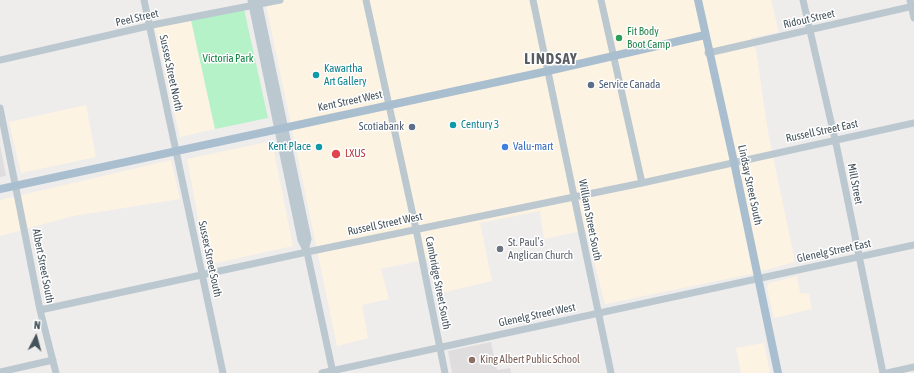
<!DOCTYPE html>
<meta charset="utf-8">
<style>
body{margin:0}
#map{position:relative;width:914px;height:373px;overflow:hidden;background:#efecec;font-family:"Asap Condensed",sans-serif}
canvas{display:block}
.north{position:absolute;left:16px;top:317px;width:40px;height:40px;-webkit-text-stroke:3px #fff;paint-order:stroke;rotate:6deg;font-size:11px;font-weight:700;line-height:16px;text-align:center;color:#43525b}
.north::after{content:'';display:block;margin:auto;width:14px;height:18px;background:#43525b;clip-path:polygon(50% 0,100% 100%,50% 72%,0 100%)}
</style>
<div id="map">
<canvas width="914" height="373"></canvas>
<div class="north">N</div>
</div>
<script>
const g = document.querySelector('canvas').getContext('2d');
g.lineJoin = 'round';
function fillPath(path, color) {
  g.fillStyle = color;
  g.fill(path, 'evenodd');
}
function stroke(path, color, width, dash) {
  g.strokeStyle = color;
  g.lineWidth = width;
  g.lineCap = dash ? 'butt' : 'round';
  g.setLineDash(dash || []);
  g.stroke(path);
}
function drawText(font, color, halo, rows, align = 'center') {
  g.font = font + ' "Asap Condensed",sans-serif';
  g.lineWidth = 3;
  g.setLineDash([]);
  g.textBaseline = 'middle';
  g.strokeStyle = halo;
  g.fillStyle = color;
  for (const [text, x, y, turn = 0] of rows) {
    g.save();
    g.translate(x, y);
    g.rotate((+turn || 0) * Math.PI / 180);
    g.textAlign = isNaN(turn) ? turn : align;
    if (halo) g.strokeText(text, 0, 0);
    g.fillText(text, 0, 0);
    g.restore();
  }
}
fillPath(new Path2D(`
 M 265,0 L 771,0 L 779,32 L 751,38 L 756,50 L 768,132 L 795,262 L 751,274 L 605,304 L 586,230 L 544,239 L 540,211 L 480,223 L 492,281 L 436,294 L 428,259 L 381,269 L 389,299 L 362,305 L 368,338 L 337,346 Z
 M 191,20 L 215,129 L 180,137 L 155,28 Z
 M 86,105 L 96,157 L 21,173 L 9,122 Z
 M 272,141 L 293,246 L 207,265 L 187,159 Z
 M 171,160 L 180,199 L 73,216 L 0,236 L 0,200 Z
 M 797,276 L 800,293 L 809,294 L 812,309 L 774,318 L 767,288 L 769,283 Z
 M 764,343 L 770,373 L 741,373 L 736,348 Z`), '#fdf3e2');
fillPath(new Path2D(`
 M 0,145 L 6,176 L 0,177 Z
 M 491,342 L 497,370 L 510,368 L 511,373 L 452,373 L 448,351 Z`), '#e0ddde');
fillPath(new Path2D(`
 M 244,9 L 268,118 L 215,129 L 191,20 Z`), '#b5f2c8');
stroke(new Path2D(`
 M 144,0 L 223,373
 M 251,0 L 301,240 L 307,252 L 333,373
 M 366,0 L 416,229 L 445,373
 M 533,0 L 611,373
 M 601,0 L 642,183
 M 803,0 L 837,148 L 883,373
 M 910,0 L 914,18
 M 258,1 L 308,239 L 306,247
 M 708,53 L 914,6
 M 0,60 L 157,24 L 280,0
 M 0,108 L 40,310 L 56,373
 M 40,310 L 307,252 L 642,183 L 914,123
 M 0,372 L 53,360
 M 322,373 L 914,245
 M 887,373 L 914,367`), '#bbc8d0', 7);
stroke(new Path2D(`
 M 698,0 L 734,162 L 778,373
 M 0,189 L 548,71 L 705,35`), '#a9bfcf', 8);
for (const [x, y, r, color] of [
 [619,38,4,"#2e9e5b"],
 [316,75,4,"#0f9aa8"],
 [591,85,4,"#5c6f8a"],
 [453,125,4,"#0f9aa8"],
 [412,127,4,"#5c6f8a"],
 [319,147,4,"#0f9aa8"],
 [505,147,4,"#3f7fe0"],
 [336,154,5,"#e0444e"],
 [500,249,4,"#6b7280"],
 [472,360,4,"#8d6e63"]
]) {
  const dot = new Path2D();
  dot.arc(x, y, r, 0, 2 * Math.PI);
  g.fillStyle = color;
  g.fill(dot);
  stroke(dot, '#fff', 1.5);
}
drawText('11px', '#43525b', '#fff', [
 ["Peel Street",137,18,-13],
 ["Ridout Street",809,19,-13],
 ["Sussex Street North",171,73,78],
 ["Kent Street West",350,101,-12],
 ["Russell Street East",822,131,-12],
 ["Mill Street",855,184,79],
 ["Lindsay Street South",750,185,78],
 ["William Street South",590,220,79],
 ["Russell Street West",385,224,-12],
 ["Glenelg Street East",834,251,-12],
 ["Sussex Street South",210,259,78],
 ["Albert Street South",43,266,79],
 ["Cambridge Street South",438,283,79],
 ["Glenelg Street West",537,315,-12]
]);
drawText('11px', '#27864d', '#fff', [
 ["Fit Body",627,32],
 ["Boot Camp",627,45]
], 'left');
drawText('11px', '#0e823f', '#fff', [
 ["Victoria Park",228,59]
]);
drawText('11px', '#0d838f', '#fff', [
 ["Kawartha",324,69],
 ["Art Gallery",324,82],
 ["Century 3",461,125],
 ["Kent Place",311,147,"right"]
], 'left');
drawText('11px', '#4e5e75', '#fff', [
 ["Service Canada",599,85],
 ["Scotiabank",404,127,"right"]
], 'left');
drawText('11px', '#366cbe', '#fff', [
 ["Valu-mart",513,147]
], 'left');
drawText('11px', '#be3a42', '#fff', [
 ["LXUS",345,154]
], 'left');
drawText('11px', '#5b616d', '#fff', [
 ["St. Paul’s",508,243],
 ["Anglican Church",508,256]
], 'left');
drawText('11px', '#785e54', '#fff', [
 ["King Albert Public School",480,360]
], 'left');
g.letterSpacing = '1px';
drawText('bold 15px', '#585d62', '#fff', [
 ["LINDSAY",551,59]
]);
g.letterSpacing = '0px';
</script>
